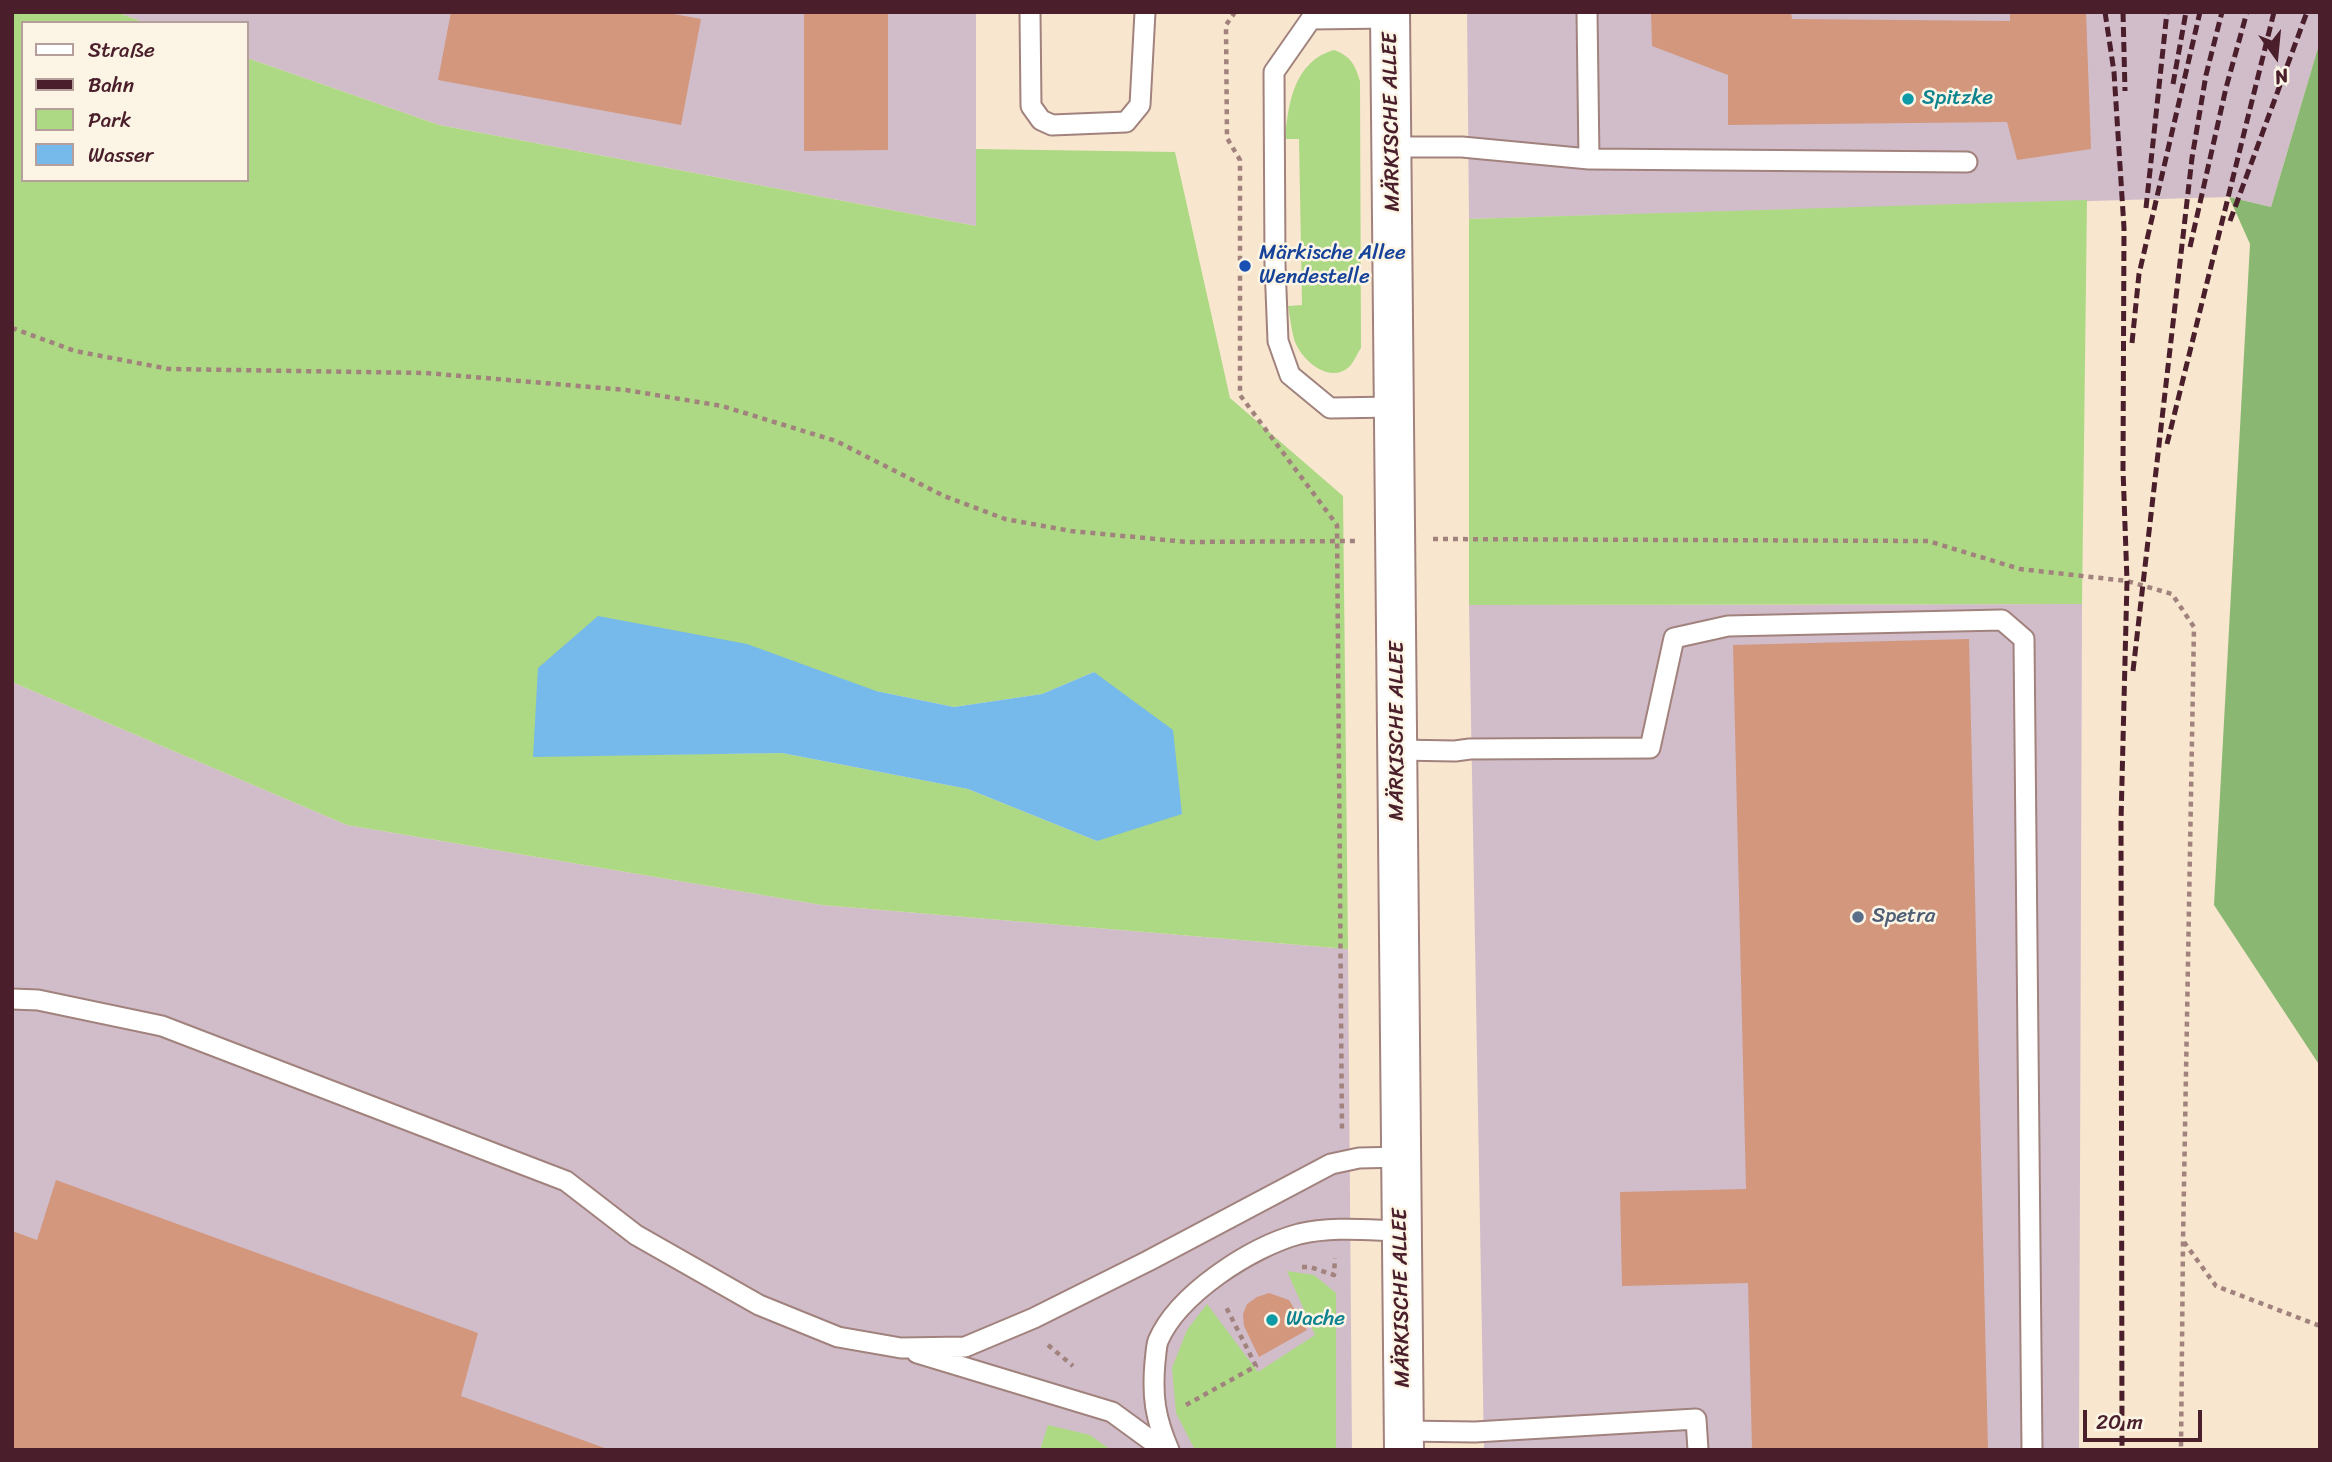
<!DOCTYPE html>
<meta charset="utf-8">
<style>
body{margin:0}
#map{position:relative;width:2332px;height:1462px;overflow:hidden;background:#f8e6cf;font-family:Sriracha,sans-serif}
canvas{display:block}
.frame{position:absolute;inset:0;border:14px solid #4a1f2b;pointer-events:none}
.legend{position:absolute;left:21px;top:21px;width:228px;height:161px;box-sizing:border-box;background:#fcf5e5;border:2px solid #b59f9b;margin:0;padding:9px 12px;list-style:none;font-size:21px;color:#4a1f2b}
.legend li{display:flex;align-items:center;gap:14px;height:35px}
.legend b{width:35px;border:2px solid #b59f9b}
.north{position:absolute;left:2241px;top:21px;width:70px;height:70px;-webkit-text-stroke:5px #fcf5e5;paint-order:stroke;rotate:165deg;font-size:19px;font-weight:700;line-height:28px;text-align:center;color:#4a1f2b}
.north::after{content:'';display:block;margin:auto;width:24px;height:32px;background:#4a1f2b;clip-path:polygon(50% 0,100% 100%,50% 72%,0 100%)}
.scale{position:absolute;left:2083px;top:1410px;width:119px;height:32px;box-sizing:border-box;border:4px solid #4a1f2b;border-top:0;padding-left:9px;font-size:21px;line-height:24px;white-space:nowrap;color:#4a1f2b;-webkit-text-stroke:5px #fcf5e5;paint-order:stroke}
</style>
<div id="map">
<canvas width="2332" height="1462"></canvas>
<div class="frame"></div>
<ul class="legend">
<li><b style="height:9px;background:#fff"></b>Straße</li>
<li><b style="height:9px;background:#4a1f2b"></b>Bahn</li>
<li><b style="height:19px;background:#add884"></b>Park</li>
<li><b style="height:19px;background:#75baeb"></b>Wasser</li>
</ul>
<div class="north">N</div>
<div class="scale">20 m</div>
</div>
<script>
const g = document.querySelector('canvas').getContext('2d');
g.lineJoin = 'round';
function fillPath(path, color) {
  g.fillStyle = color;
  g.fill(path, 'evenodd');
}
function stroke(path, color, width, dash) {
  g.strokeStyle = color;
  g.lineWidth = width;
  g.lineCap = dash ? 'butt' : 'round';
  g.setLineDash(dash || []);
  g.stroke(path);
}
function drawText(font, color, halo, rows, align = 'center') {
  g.font = font + ' Sriracha,sans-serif';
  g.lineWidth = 5;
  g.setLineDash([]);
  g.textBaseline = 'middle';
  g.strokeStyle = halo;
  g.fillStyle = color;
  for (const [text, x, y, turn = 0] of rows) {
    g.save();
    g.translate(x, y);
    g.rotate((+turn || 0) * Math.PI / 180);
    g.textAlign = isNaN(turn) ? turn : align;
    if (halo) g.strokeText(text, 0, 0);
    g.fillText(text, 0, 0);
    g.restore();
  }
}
fillPath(new Path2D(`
 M 116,12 L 976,12 L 976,226 L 439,125 L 247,58 L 247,23 L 146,23 Z
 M 1467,12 L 2320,12 L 2320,41 L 2271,207 L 2229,197 L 1469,219 Z
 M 2082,604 L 2079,1450 L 1484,1450 L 1469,605 Z
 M 12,682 L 347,825 L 822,905 L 1348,949 L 1352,1450 L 12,1450 Z`), '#d1bdc9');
fillPath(new Path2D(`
 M 12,12 L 116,12 L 146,23 L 23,23 L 23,180 L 247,180 L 247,58 L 439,125 L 976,226 L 976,149 L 1175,152 L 1230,398 L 1343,496 L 1348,949 L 822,905 L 347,825 L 12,682 ZM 1094,672 L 1097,841 L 968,789 L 782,753 L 533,756 L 876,691 L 954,707 L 1042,694 Z
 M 1334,50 C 1351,56 1355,65 1360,81 L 1361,348 C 1357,354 1354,362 1349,367 C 1329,385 1300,359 1294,339 C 1291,328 1290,317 1288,306 L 1302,305 L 1299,139 L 1285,139 C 1288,104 1294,61 1334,50 Z
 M 2087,200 L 2082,604 L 1469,605 L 1469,219 Z
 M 1287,1271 L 1314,1275 L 1336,1293 L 1336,1450 L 1195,1450 L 1176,1413 L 1172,1368 L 1187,1330 L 1207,1304 L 1258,1372 L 1315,1335 Z
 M 1048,1425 L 1090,1435 L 1111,1450 L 1040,1450 Z`), '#add884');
fillPath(new Path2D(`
 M 2320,41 L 2320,1066 L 2214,905 L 2250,244 L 2229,197 L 2271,207 Z`), '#8ab872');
fillPath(new Path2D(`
 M 598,616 L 747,644 L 876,691 L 954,707 L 1042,694 L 1094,672 L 1173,730 L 1182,814 L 1097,841 L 968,789 L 782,753 L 533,757 L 538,668 Z`), '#75baeb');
fillPath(new Path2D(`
 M 451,12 L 663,12 L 701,19 L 681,125 L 438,80 Z
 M 804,12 L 888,12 L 888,150 L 804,151 Z
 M 1651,12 L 1791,12 L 1792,19 L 2010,21 L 2010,12 L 2086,12 L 2091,149 L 2017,160 L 2007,122 L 1728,125 L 1728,75 L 1652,46 Z
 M 1969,639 L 1988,1450 L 1752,1450 L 1748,1283 L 1622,1286 L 1620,1192 L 1746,1189 L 1733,645 Z
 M 56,1180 L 478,1333 L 461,1396 L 610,1450 L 12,1450 L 12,1231 L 37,1240 Z
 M 1269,1293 L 1289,1300 L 1307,1330 L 1259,1357 L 1244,1326 L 1243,1314 L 1247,1304 L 1257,1297 Z`), '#d2977d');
const lane = new Path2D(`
 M 1030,12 L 1031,106 L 1041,120 L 1052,125 L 1126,122 L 1140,105 L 1145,12
 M 1390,18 L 1311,19 L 1274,72 L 1275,265 L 1278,341 L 1290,375 L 1330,408 L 1395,407
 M 1392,147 L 1462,147 L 1589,159 L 1587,12
 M 1589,159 L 1967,162
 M 1398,750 L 1455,751 L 1470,749 L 1650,748 L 1674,638 L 1728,626 L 2002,620 L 2024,639 L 2032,1450
 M 12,999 L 38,1000 L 162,1026 L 566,1181 L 636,1235 L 759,1305 L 838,1337 L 901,1348 L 965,1347 L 1034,1318 L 1148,1261 L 1331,1164 L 1359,1158 L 1402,1157
 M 917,1353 L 1112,1412 L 1164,1450
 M 1404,1431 L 1475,1432 L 1696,1419 L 1698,1450
 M 1169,1450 C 1155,1418 1152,1396 1155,1362 C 1156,1355 1156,1347 1158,1341 C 1178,1294 1251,1247 1299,1234 C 1332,1226 1367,1230 1401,1231`);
const secondary = new Path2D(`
 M 1390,12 L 1404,1450`);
stroke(lane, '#a1827d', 23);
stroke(secondary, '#a1827d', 42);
stroke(new Path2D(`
 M 1235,12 L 1226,25 L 1227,138 L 1240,160 L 1240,395 L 1337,525 L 1342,1131
 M 12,328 L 75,351 L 169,369 L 426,373 L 626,390 L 722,406 L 836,441 L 944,496 L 1005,519 L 1071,531 L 1187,542 L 1355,541
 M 1433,539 L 1928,541 L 2020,569 L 2127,581 L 2172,594 L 2194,627 L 2183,1241 L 2181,1450
 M 2184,1242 L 2216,1286 L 2320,1326
 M 1302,1267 L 1310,1267 L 1334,1275 L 1335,1258
 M 1048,1345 L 1073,1366
 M 1186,1405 L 1256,1366 L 1225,1305`), '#a1827d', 4.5, [5, 5]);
stroke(lane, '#fff', 19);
stroke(secondary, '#fff', 38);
stroke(new Path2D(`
 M 2105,12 L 2114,72 L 2124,228 L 2123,469 L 2127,581 L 2121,821 L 2122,1450
 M 2123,12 L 2125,91
 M 2173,84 L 2186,12
 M 2146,208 L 2167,12
 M 2230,221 L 2307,12
 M 2190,247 L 2226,88 L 2247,12
 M 2132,343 L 2139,274 L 2200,12
 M 2167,444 L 2274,12
 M 2133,671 L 2192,158 L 2206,75 L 2222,12`), '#4a1f2b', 5, [10, 5]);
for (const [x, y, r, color] of [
 [1908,99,7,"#0f9aa8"],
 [1245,266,7,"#1a4fb4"],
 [1858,917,7,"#5c6f8a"],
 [1272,1320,7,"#0f9aa8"]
]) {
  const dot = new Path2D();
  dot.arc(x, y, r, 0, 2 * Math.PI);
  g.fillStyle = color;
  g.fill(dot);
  stroke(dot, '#fcf5e5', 2.5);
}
drawText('21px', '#0d838f', '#fcf5e5', [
 ["Spitzke",1922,99],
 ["Wache",1286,1320]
], 'left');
drawText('21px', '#4a1f2b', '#fcf5e5', [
 ["MÄRKISCHE ALLEE",1392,122,-91],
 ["MÄRKISCHE ALLEE",1398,731,-90],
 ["MÄRKISCHE ALLEE",1402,1298,-91]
]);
drawText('21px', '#164399', '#fcf5e5', [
 ["Märkische Allee",1259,254],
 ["Wendestelle",1259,278]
], 'left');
drawText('21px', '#4e5e75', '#fcf5e5', [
 ["Spetra",1872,917]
], 'left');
</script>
